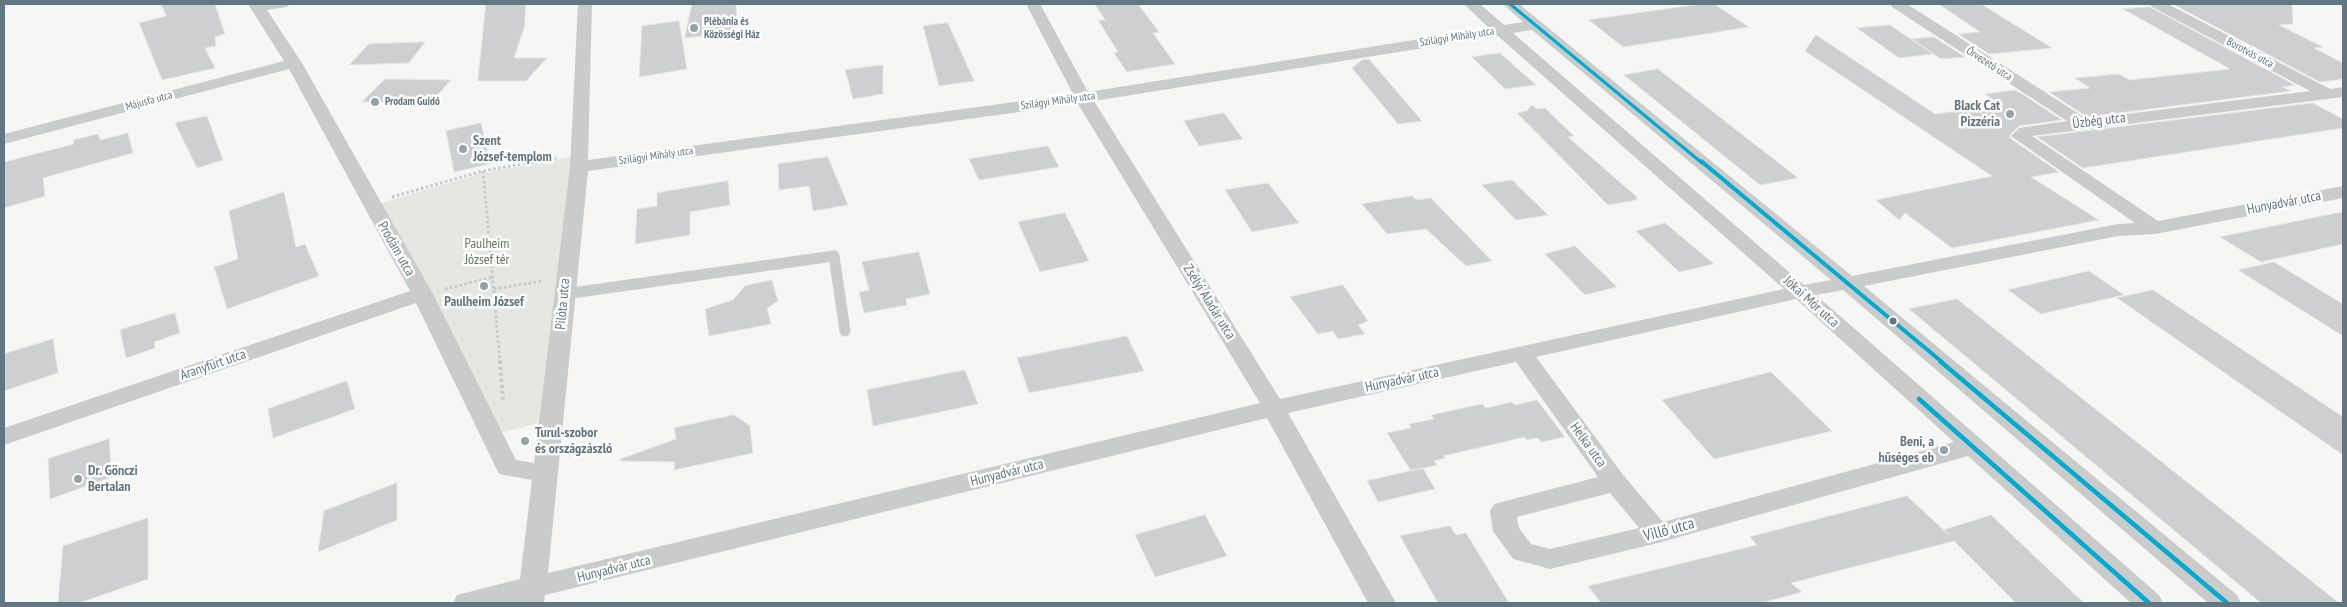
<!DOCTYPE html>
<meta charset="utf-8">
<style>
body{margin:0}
#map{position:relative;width:2347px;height:607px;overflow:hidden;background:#f6f6f5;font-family:"PT Sans Narrow",sans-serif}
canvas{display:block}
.frame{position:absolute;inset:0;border:5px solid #617680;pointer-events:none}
</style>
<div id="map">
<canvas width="2347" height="607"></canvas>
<div class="frame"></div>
</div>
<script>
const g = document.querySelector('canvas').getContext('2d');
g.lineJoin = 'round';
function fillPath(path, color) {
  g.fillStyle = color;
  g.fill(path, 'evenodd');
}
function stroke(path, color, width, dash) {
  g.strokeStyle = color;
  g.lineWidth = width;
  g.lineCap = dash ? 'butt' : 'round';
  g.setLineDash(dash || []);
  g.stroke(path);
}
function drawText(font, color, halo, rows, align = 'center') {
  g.font = font + ' "PT Sans Narrow",sans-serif';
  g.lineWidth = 5;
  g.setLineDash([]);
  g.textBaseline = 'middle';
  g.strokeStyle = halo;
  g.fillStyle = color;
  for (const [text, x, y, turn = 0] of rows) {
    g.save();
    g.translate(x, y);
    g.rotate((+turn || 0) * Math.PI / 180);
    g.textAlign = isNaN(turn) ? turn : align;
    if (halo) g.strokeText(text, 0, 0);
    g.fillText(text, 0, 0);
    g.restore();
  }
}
fillPath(new Path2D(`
 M 576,156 L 543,422 L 500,433 L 375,205 L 483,173 Z`), '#e5e8e2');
const building = new Path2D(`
 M 161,4 L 215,4 L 225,34 L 215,37 L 216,46 L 205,48 L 215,68 L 162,80 L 139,23 L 166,16 Z
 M 486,4 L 526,4 L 524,28 L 514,58 L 547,58 L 526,81 L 478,81 Z
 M 692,4 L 736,4 L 737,32 L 685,38 Z
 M 1095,4 L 1138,4 L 1159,32 L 1153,33 L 1175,64 L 1127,72 L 1114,53 L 1118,52 L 1098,20 L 1105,20 Z
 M 1701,4 L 1714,4 L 1749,27 L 1623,47 L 1589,20 Z
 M 1939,4 L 1981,4 L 2052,48 L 1989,54 L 1958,34 L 1980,32 Z
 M 2173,4 L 2292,4 L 2293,24 L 2279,25 L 2323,47 L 2314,48 L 2343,63 L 2343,79 L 2320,82 Z
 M 2150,7 L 2295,85 L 2282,87 L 2291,91 L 2087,117 L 2049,92 L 2090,88 L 2075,78 L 2119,74 L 2130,80 L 2230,69 L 2123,9 Z
 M 679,21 L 687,69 L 639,77 L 642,26 Z
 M 948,23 L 974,81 L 939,86 L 923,26 Z
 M 1890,25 L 1933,54 L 1899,58 L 1857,28 Z
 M 1816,35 L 1935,114 L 2001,105 L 1985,94 L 2015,90 L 2024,95 L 2062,120 L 2019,126 L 2010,135 L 2010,138 L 2059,172 L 2031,177 L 2099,220 L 1952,248 L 1905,213 L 1899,220 L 1876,200 L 1992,176 L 1805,51 Z
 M 1934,37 L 1965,57 L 1941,59 L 1912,39 Z
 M 425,42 L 409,63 L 349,65 L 369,44 Z
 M 1500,53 L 1536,85 L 1505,89 L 1472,57 Z
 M 1369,59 L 1422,121 L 1398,124 L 1352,68 L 1362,60 Z
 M 883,65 L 883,94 L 853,99 L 845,70 Z
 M 1658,69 L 1798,178 L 1760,185 L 1624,75 Z
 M 385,79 L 451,80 L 431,102 L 362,102 Z
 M 2313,103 L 2343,119 L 2343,128 L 2083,168 L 2037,137 Z
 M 1532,105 L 1537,109 L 1545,108 L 1574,136 L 1568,137 L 1638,198 L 1636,198 L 1637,200 L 1608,205 L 1517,113 L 1527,111 Z
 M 1224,113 L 1243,139 L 1199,146 L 1184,121 Z
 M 207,116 L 223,160 L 197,168 L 175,123 Z
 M 481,123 L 490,164 L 454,172 L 446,131 Z
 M 128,133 L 133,153 L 43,178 L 45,196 L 4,208 L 4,162 L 74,144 L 73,140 L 98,134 L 100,140 Z
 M 1048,146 L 1059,167 L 979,180 L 969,159 Z
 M 828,157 L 848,205 L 813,211 L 809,186 L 779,190 L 778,164 Z
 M 1512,180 L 1548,215 L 1516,220 L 1482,185 Z
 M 728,181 L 730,205 L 690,212 L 690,235 L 635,244 L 637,209 L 657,206 L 657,193 Z
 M 1268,183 L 1299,223 L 1252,232 L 1225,190 Z
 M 284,192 L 296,247 L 305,244 L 319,276 L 227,309 L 214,267 L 238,259 L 229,211 Z
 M 1412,196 L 1417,200 L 1431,198 L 1492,261 L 1466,266 L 1426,229 L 1387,234 L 1362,204 Z
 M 2343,212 L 2343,244 L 2261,262 L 2220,237 Z
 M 1065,213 L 1089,261 L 1040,272 L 1018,222 Z
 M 1665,223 L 1714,264 L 1679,272 L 1636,231 Z
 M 1575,246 L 1617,287 L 1585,295 L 1545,254 Z
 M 919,252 L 930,294 L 906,299 L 907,305 L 864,313 L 859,292 L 869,290 L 862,262 Z
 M 2274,262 L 2343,304 L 2343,336 L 2238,270 Z
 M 2089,271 L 2124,295 L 2041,314 L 2008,290 Z
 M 772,280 L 778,301 L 767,308 L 771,324 L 709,336 L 705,309 L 733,300 L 745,286 Z
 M 1343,285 L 1368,321 L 1358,325 L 1365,334 L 1338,339 L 1333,331 L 1318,334 L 1290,297 Z
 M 2153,290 L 2343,417 L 2343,455 L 2117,298 Z
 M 1957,299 L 2339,603 L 2261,603 L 1909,309 Z
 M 175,313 L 180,333 L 154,342 L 155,348 L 126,358 L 120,330 Z
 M 1127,336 L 1144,371 L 1029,393 L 1017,358 Z
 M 53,339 L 58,373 L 4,391 L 4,354 Z
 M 965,370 L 978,404 L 873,426 L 867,390 Z
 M 1771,372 L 1832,431 L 1714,459 L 1662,400 Z
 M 347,381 L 355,409 L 273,438 L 268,409 Z
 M 1537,400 L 1565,437 L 1541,442 L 1538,438 L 1527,440 L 1525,437 L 1443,456 L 1445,458 L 1434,461 L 1437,465 L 1411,471 L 1387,433 L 1411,428 L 1409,424 L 1434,419 L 1431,415 L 1482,404 L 1486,408 L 1512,402 L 1515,405 Z
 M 734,415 L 750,426 L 753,453 L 674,470 L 675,462 L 620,461 L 620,459 L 676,439 L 674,428 Z
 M 109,439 L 112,477 L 50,499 L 48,459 Z
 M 1423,468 L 1435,489 L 1378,502 L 1367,481 Z
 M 397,483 L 397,520 L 318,552 L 324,511 Z
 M 1907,496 L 1949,535 L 1943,530 L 1991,515 L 2084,603 L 2016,603 L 1954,541 L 1791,583 L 1802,592 L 1761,603 L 1601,603 L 1588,586 L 1757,545 L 1750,537 Z
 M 1205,515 L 1227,556 L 1155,577 L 1135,535 Z
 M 148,518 L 148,579 L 79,603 L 58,603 L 63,546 Z
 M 1450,526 L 1456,535 L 1466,533 L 1509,603 L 1438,603 L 1400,536 Z`);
fillPath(building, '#cdcfd0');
stroke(building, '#e6e6e4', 1);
stroke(new Path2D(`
 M 531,163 L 558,158`), '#c7c9ca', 2.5, [2, 2]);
stroke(new Path2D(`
 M 483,171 L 500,362
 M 392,197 L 483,171 L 538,161
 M 445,289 L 494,277
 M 494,289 L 543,281`), '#c7c9ca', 3, [2.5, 2.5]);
stroke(new Path2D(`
 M 500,361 L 503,402`), '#c7c9ca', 4, [3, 3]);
stroke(new Path2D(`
 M 565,294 L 834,256 L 845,331`), '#cacccc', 11);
fillPath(new Path2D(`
 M 248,4 L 289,4 L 287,7 L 267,10 L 302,63 L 433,294 L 516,460 L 534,463 L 570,167 L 578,4 L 592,4 L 588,160 L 1073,94 L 1026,4 L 1040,4 L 1088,92 L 1489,28 L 1464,4 L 1480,4 L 1504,25 L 1523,22 L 1503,4 L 1519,4 L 1852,276 L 2118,224 L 2135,223 L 2011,136 L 2019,128 L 2067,121 L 1892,7 L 1890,4 L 1907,4 L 2087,119 L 2310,91 L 2152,7 L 2150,4 L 2168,4 L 2330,89 L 2343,87 L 2343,97 L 2032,136 L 2158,221 L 2343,186 L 2343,198 L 2155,234 L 2118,236 L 1864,286 L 2237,595 L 2241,603 L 2208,603 L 1843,290 L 1816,295 L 2159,595 L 2163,603 L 2131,603 L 1968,456 L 1658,543 L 1550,569 L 1513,559 L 1493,531 L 1490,511 L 1494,504 L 1598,477 L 1516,362 L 1288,413 L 1396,603 L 1368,603 L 1267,418 L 545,595 L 544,603 L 453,603 L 457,595 L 520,579 L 532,480 L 499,474 L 416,303 L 4,445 L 4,428 L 410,291 L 289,69 L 4,144 L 4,134 L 284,61 ZM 1532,30 L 1831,280 L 1804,285 L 1513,33 ZM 1498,36 L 1784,289 L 1280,399 L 1094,101 ZM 1078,104 L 1260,403 L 548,573 L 588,171 ZM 1796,299 L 1954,442 L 1663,522 L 1624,476 L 1536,357 ZM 1610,493 L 1639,528 L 1550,549 L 1531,544 L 1519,528 L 1517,517 Z`), '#cacccc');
stroke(new Path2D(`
 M 1510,4 L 1702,163`), '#00a9ce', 3);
stroke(new Path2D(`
 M 1701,161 L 1942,362`), '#00a9ce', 4);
stroke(new Path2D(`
 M 1940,361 L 2227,603
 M 1919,399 L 2149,603`), '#00a9ce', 4.5);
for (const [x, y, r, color] of [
 [694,28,5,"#95a3a9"],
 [375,102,5,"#95a3a9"],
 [2010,114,5,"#95a3a9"],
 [463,149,5,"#95a3a9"],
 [484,286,5,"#95a3a9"],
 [1893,321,4.5,"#617680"],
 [525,441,5,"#95a3a9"],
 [1944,450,5,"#95a3a9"],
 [78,479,5,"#95a3a9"]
]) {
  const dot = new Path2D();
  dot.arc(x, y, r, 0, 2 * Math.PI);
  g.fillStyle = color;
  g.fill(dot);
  stroke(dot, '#fff', 2);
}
drawText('bold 11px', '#617680', '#fff', [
 ["Plébánia és",704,22],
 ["Közösségi Ház",704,35],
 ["Prodam Guidó",385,102]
], 'left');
drawText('11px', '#617680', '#fff', [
 ["Szilágyi Mihály utca",1457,37,-9],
 ["Borotvás utca",2250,53,28],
 ["Őrvezető utca",1989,64,33],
 ["Májusfa utca",149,101,-15],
 ["Szilágyi Mihály utca",1058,101,-8],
 ["Szilágyi Mihály utca",656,156,-8]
]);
drawText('bold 14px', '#617680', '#fff', [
 ["Black Cat",2000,106,"right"],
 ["Pizzéria",2000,122,"right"],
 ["Szent",473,141],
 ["József-templom",473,157],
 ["Paulheim József",484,302,"center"],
 ["Turul-szobor",535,433],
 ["és országzászló",535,449],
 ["Beni, a",1934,442,"right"],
 ["hűséges eb",1934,458,"right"],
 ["Dr. Gönczi",88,471],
 ["Bertalan",88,487]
], 'left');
drawText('14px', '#617680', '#fff', [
 ["Üzbég utca",2099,121,-7],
 ["Hunyadvár utca",2284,203,-11],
 ["Prodám utca",396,249,60],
 ["Zsélyi Aladár utca",1209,302,58],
 ["Jókai Mór utca",1811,302,42],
 ["Pilóta utca",563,304,-85],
 ["Aranyfürt utca",213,365,-19],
 ["Hunyadvár utca",1402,380,-12],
 ["Helka utca",1588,445,54],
 ["Hunyadvár utca",1007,473,-14],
 ["Hunyadvár utca",614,569,-14]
]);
drawText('14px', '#677860', '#fff', [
 ["Paulheim",487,244],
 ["József tér",487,260]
]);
drawText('16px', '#617680', '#fff', [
 ["Villő utca",1669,530,-15]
]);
</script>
